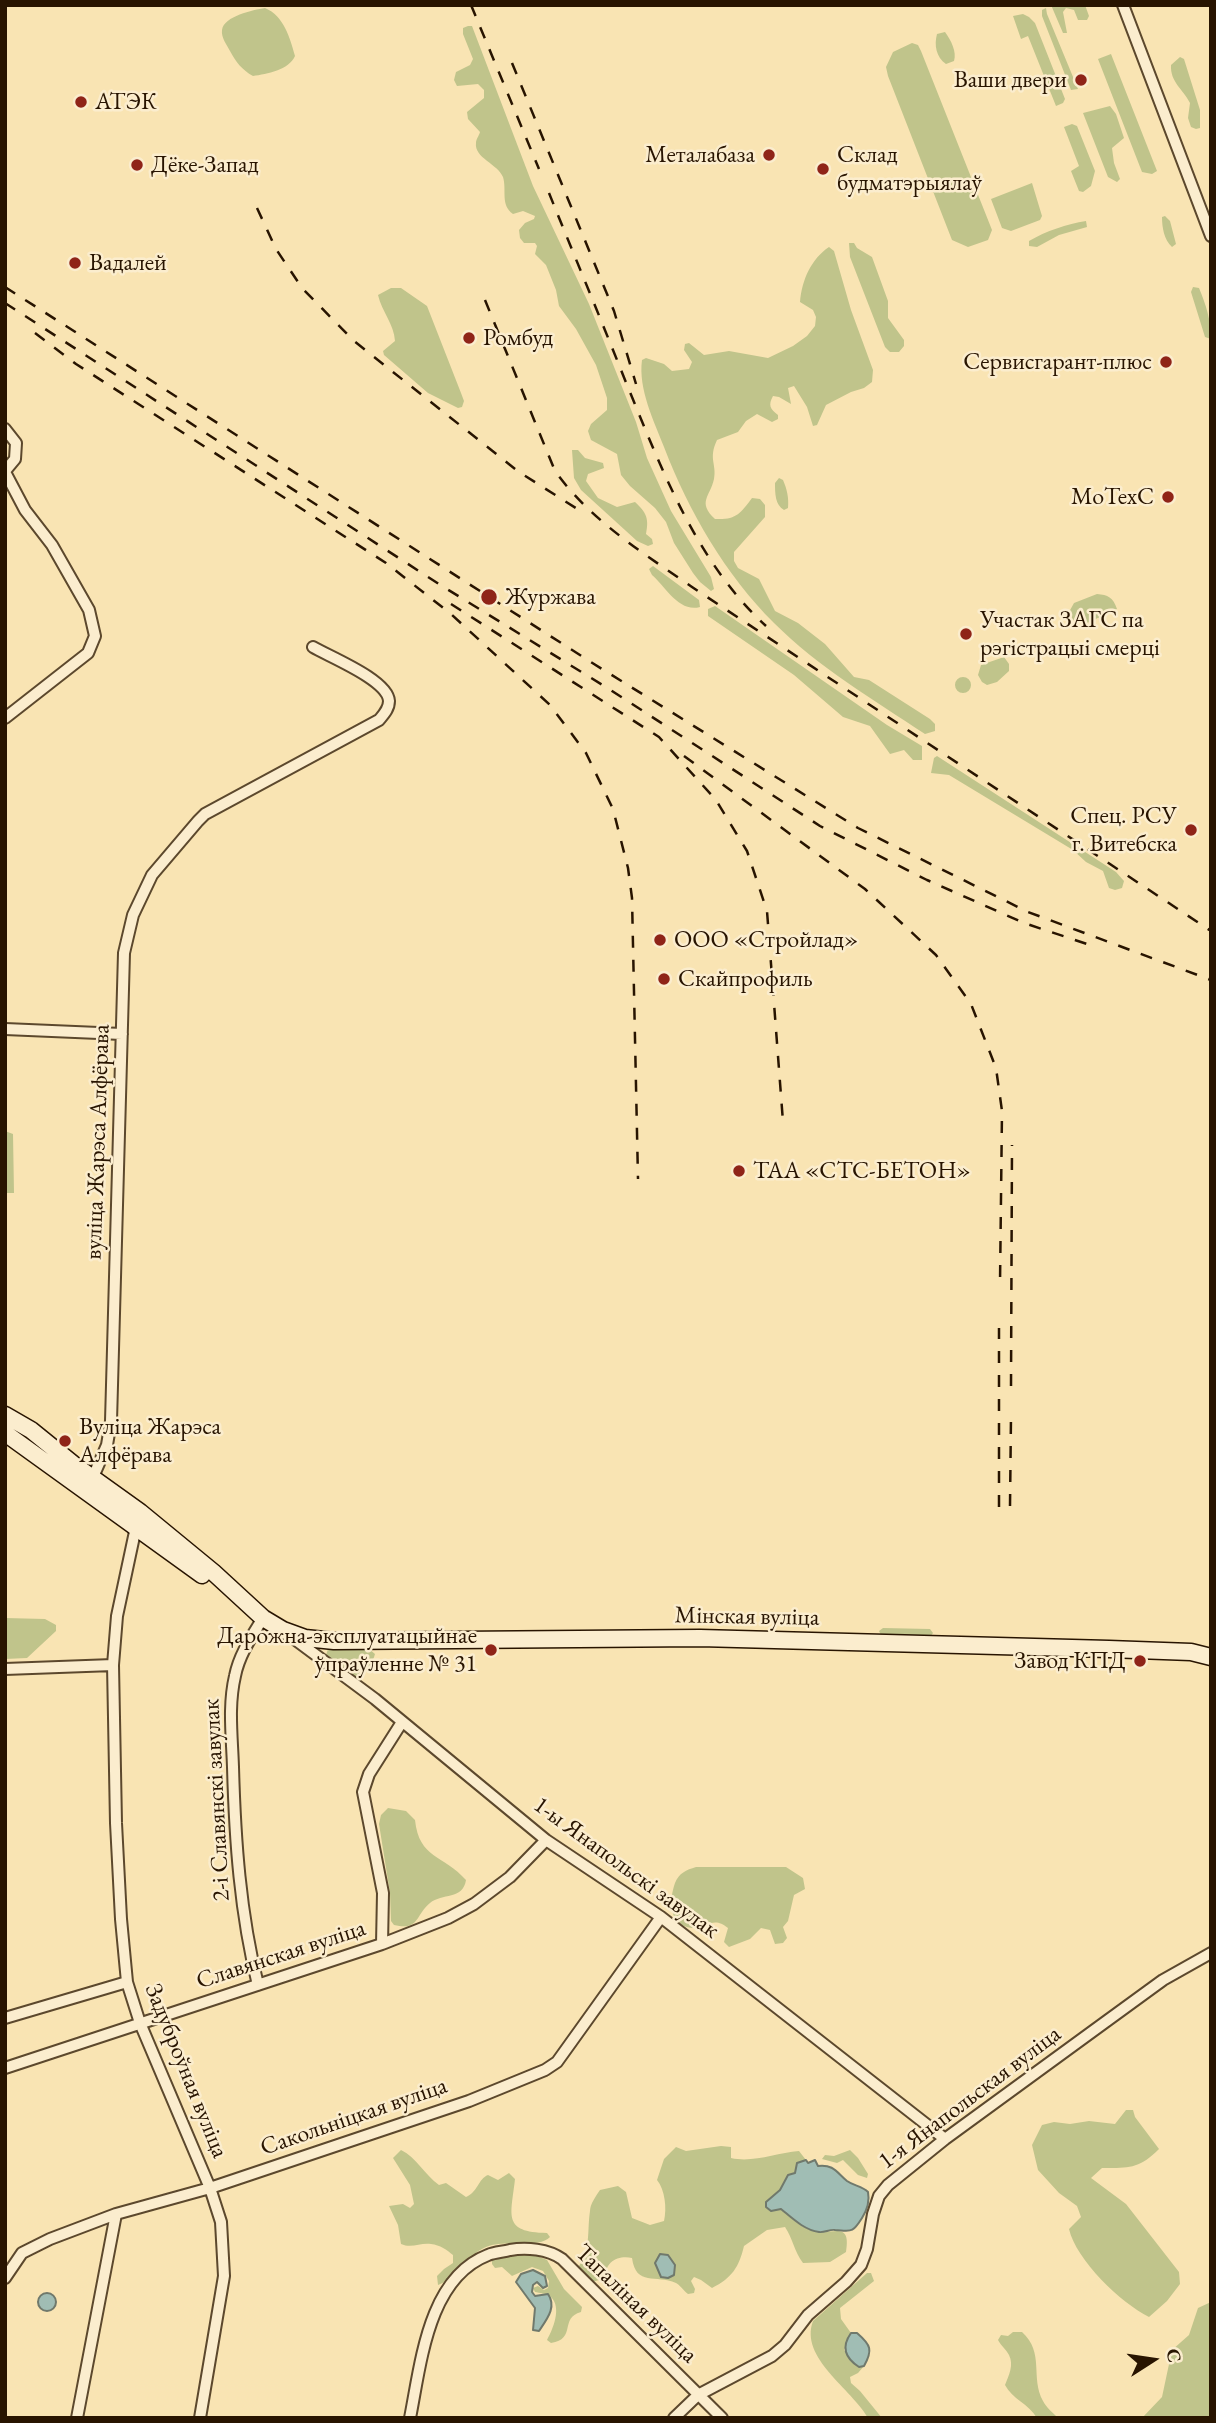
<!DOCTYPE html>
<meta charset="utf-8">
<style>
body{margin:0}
#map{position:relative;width:1216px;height:2423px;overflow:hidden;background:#f9e4b3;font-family:"EB Garamond",serif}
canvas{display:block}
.frame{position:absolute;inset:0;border:7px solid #281400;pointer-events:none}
.north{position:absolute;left:1118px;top:2325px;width:70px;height:70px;-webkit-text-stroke:5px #fbedce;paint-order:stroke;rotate:78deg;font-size:19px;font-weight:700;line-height:28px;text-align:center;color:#281400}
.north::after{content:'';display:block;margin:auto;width:24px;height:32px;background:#281400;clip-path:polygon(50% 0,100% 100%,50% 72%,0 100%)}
</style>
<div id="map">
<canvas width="1216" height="2423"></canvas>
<div class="frame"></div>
<div class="north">С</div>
</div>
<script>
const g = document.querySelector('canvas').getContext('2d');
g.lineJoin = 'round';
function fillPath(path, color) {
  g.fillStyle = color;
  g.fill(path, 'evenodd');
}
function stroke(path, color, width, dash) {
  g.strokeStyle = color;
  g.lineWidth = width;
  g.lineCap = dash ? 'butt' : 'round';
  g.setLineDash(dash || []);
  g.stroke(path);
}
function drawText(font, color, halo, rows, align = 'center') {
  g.font = font + ' "EB Garamond",serif';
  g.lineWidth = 5;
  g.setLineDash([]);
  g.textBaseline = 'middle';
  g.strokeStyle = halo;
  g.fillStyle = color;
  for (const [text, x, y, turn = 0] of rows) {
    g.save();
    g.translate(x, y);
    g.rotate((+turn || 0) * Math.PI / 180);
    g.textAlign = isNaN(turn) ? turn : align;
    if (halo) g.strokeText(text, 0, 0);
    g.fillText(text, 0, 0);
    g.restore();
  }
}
fillPath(new Path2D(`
 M 1051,5 L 1085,5 L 1089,16 L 1087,20 L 1078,20 L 1074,10 L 1066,8 L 1063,12 L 1067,33 L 1063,33 Z
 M 265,8 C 284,16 290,38 295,56 C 289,70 267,74 253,76 C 242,70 236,62 230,51 C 227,45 221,38 222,30 C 224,16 253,10 265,8 Z
 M 1046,8 L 1047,14 L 1078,89 L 1071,90 L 1042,16 L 1042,10 Z
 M 1023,14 L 1029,17 L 1035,23 L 1065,99 L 1063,103 L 1056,106 L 1028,36 L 1021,39 L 1013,16 Z
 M 468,26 L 472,26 L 533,186 L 589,304 L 636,422 L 647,458 L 671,511 L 711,577 L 714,589 L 711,591 L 700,582 L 693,573 L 674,543 L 666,522 L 655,508 L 630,486 L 621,475 L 617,454 L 591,440 L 588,431 L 591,424 L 607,410 L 607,398 L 596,365 L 576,329 L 559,306 L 556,290 L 546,265 L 535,254 L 537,246 L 535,243 L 524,243 L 520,238 L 519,230 L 525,223 L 534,219 L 535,216 L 523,211 L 513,214 C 500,205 507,190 503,177 C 498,164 474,158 476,143 C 476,139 479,136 480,132 L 468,119 L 467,112 L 484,98 L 484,90 L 478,84 L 457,86 L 454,80 L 456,72 L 470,65 L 473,59 L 463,34 L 463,28 Z
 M 945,32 C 951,40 957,52 954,61 L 946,64 C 936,57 934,45 937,34 Z
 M 912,43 L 918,45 L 921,51 L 992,230 L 988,240 L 968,247 L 952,240 L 888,76 L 886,67 L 893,52 Z
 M 1111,54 L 1157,171 L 1152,174 L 1142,172 L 1098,59 Z
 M 1180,57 L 1184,59 L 1200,110 L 1200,128 L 1196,129 L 1191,127 L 1188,118 L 1190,103 C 1183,89 1170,82 1171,65 Z
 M 1110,106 L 1116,114 L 1124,138 L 1112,148 L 1114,163 L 1120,179 L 1117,182 L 1108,177 L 1083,113 Z
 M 1072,124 L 1077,126 L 1095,171 L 1091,186 L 1083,192 L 1079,191 L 1071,171 L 1079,166 L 1064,127 Z
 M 1032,183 L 1042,216 L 1040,220 L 1011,231 L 1002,228 L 991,199 Z
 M 1165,216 L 1170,221 L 1176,244 L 1172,247 C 1164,240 1162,227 1162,217 Z
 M 1086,221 L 1087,227 L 1059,235 L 1037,247 L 1029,246 L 1029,241 C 1046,231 1067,224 1086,221 Z
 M 849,243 L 854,243 L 857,248 L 872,257 L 888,301 L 888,318 L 904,340 L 904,346 L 899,352 L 890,352 L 885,347 L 850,257 Z
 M 829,247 L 834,251 L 851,310 L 873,370 L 872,382 L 864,388 L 851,392 L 826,405 L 817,425 L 813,426 L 807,407 L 794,386 L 788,388 L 791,404 L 779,397 L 773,396 C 768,405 770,409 778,415 L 778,419 L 772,422 L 757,414 L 746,421 L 738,432 L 717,440 C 708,459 717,464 714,479 C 710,497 697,502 715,519 C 736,520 740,514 752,498 L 760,499 L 765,505 L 765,517 L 734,552 L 734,561 L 738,568 L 759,579 L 775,611 L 798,623 L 825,644 L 854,677 L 869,680 L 930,719 L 935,724 L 935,731 L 925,734 C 874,700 818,667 774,623 C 725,574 689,512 664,447 C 654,421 638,389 642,360 L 646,358 L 664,364 L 672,371 L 689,369 L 692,362 L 684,350 L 685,344 L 689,343 L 704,355 L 729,351 L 768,358 L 793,346 L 807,336 L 815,326 L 816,317 L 813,310 L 800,302 C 802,280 811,259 829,247 Z
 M 1193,287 L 1199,288 C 1206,305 1211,320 1211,339 L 1205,337 L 1191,292 Z
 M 391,288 L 401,288 L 427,306 L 461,393 L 464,401 L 462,407 L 458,408 L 428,393 L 384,355 L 383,351 L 395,341 C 394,324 382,312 378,295 Z
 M 572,450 L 578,450 L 585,458 L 603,463 L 604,468 L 588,474 L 586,481 L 598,498 L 617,507 L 635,502 C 647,513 649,519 646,534 L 652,539 L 653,544 L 648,546 L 637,541 L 581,490 L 574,478 Z
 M 779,478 L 783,480 C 787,489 789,498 788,508 L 784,510 C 775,505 775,493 775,483 Z
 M 653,566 L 699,600 L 700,607 C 679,613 665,586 652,575 L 649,569 Z
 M 1097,594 C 1108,595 1113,597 1117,609 L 1085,624 L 1073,620 L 1069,612 L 1074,603 Z
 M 715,606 L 887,725 L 922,746 L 922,760 L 913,760 L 904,750 L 890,754 L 870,726 L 843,717 L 794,675 L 708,616 L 708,609 Z
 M 1004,657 L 1009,664 L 1009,671 L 997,682 L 987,685 L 982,682 L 978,675 L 981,665 Z
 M955 685a8 8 0 1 1 16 0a8 8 0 1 1-16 0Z
 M 937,756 L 1116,872 L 1124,881 L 1122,888 L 1115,890 L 1109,888 L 1103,871 L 1086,862 L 1073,850 L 949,775 L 931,773 L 934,758 Z
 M 5,1131 L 13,1134 L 14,1193 L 5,1193 Z
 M 5,1618 L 45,1619 L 56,1625 L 56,1631 L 27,1658 L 5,1659 Z
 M 883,1628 L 930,1629 L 933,1633 L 930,1637 L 881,1635 L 879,1631 Z
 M 335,1648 L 369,1649 L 375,1654 C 373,1662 365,1675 356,1678 L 326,1655 L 328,1649 Z
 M 388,1808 L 406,1811 L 415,1820 C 419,1859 444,1855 466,1880 C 463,1900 442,1893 430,1903 C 415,1915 420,1931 394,1925 L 391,1921 L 390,1893 L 379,1824 L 381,1815 Z
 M 696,1867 L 786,1867 L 803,1878 L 805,1889 L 794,1895 L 788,1921 L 783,1927 L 787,1938 L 783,1943 L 775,1944 L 770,1930 L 761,1928 L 750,1939 L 729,1947 L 724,1942 L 728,1928 C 713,1915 706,1929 692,1928 C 668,1925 669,1900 675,1883 C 679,1873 686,1870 696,1867 Z
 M 1126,2110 L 1133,2110 L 1135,2117 L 1159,2149 C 1139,2169 1129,2168 1102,2168 L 1091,2178 L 1126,2204 L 1179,2272 L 1180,2284 L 1167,2301 L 1149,2317 C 1121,2303 1076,2260 1069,2229 L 1081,2217 L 1077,2206 L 1059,2193 L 1038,2170 L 1032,2145 L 1042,2125 L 1054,2122 L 1070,2124 L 1089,2121 L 1115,2124 Z
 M 721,2146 L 731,2147 L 731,2158 C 753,2163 776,2153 799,2151 L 806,2160 L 797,2163 L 795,2173 L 788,2175 L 780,2190 L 766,2202 L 771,2211 L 781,2209 C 791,2218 804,2231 819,2232 C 835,2233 851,2223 846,2252 L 830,2262 L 803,2263 C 794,2251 793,2239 785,2227 L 767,2230 L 744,2246 C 739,2267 732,2278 712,2288 L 701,2280 L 694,2277 L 691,2281 L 695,2289 L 694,2293 L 688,2294 C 684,2291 679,2284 676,2283 C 656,2274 636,2287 632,2258 C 618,2255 604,2262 606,2278 L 592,2282 L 582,2274 L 579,2266 C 591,2248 587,2231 590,2211 C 590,2204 596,2196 600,2190 L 618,2186 L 626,2192 L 632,2218 L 650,2225 L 664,2221 C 667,2208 665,2190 657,2180 L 664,2159 L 676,2147 L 686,2151 Z
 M 401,2150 C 417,2158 424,2174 439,2185 L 446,2183 L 466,2197 C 478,2192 478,2179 488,2175 L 498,2180 L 509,2173 L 515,2179 C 511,2216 502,2232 547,2233 L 550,2237 C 539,2249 504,2239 486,2247 C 466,2255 458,2278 438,2285 L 437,2276 L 444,2269 L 453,2263 L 453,2255 C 447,2250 440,2245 431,2244 C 421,2242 412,2249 401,2244 L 398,2225 L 389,2206 L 403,2204 L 410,2208 L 414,2204 L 410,2185 L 393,2158 Z
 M 850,2150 L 858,2158 L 868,2174 L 867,2178 L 858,2175 L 843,2160 L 837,2163 L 822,2159 L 825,2155 L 834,2156 Z
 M 514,2253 L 537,2256 L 547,2260 L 564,2289 L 582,2307 L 581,2312 C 559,2318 577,2339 551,2343 L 547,2340 C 553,2329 562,2308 551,2297 C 547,2293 539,2293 535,2292 L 533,2288 L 538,2286 L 544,2290 L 548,2288 L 549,2281 L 543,2271 L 532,2267 L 512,2276 L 502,2267 L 495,2268 L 492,2264 L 492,2260 Z
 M 867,2273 L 871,2273 L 874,2281 L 840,2308 L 841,2319 L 851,2333 L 844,2350 L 858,2367 L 864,2366 L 858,2373 L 850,2377 L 851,2383 L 860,2391 L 882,2418 L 868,2418 C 852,2389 799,2358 813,2321 Z
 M 1211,2302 L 1211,2418 L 1142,2418 L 1162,2397 L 1172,2350 L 1189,2335 L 1198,2308 Z
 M 1013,2332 L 1022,2332 C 1045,2353 1030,2377 1043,2401 C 1046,2407 1053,2413 1058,2418 L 1037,2418 C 1029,2404 1012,2399 1005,2385 C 1009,2375 1014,2365 1009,2355 C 1006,2349 1001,2346 998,2340 L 1001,2335 L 1008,2336 Z`), '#c0c48b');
const water = new Path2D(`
 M 806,2160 L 808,2163 L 815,2160 L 818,2166 C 834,2164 837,2173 847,2181 C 854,2186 862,2186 868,2192 C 870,2202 867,2210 862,2218 C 852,2234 851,2231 835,2230 C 830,2229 824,2233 819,2232 C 804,2230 792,2218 781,2209 L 771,2211 L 766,2207 L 766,2202 L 780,2190 L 788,2175 L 795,2173 L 797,2163 Z
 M 660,2254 L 668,2255 L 675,2265 L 674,2275 L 668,2278 L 661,2277 L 655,2263 Z
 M 533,2270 L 545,2276 L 547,2286 L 543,2288 L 537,2282 L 533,2285 L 532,2292 L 535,2296 L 548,2294 C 557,2307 547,2319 539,2331 L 533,2330 L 535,2308 L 516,2282 L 521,2274 Z
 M38 2302a9 9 0 1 1 18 0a9 9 0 1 1-18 0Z
 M 851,2333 L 857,2333 C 871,2345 873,2350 864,2366 L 859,2367 C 845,2358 841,2347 851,2333 Z`);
fillPath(water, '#a0bdb4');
stroke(water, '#70796c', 2);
const minor = new Path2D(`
 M 1123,5 L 1211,236
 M 5,429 L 16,443 L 15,459 L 5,471
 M 5,472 L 25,510 L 52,545 L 89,610 L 95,636 L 88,653 L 5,718
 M 5,1029 L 122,1034
 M 90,1484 L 107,1445 L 111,1421 L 124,953 L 133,915 L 152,875 L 198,821 L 205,814 L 379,720 C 384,714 389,709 389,701 C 388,680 330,657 313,647
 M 136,1527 L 117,1616 L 113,1665 L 116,1823 L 121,1919 L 127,1982 L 140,2023 L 210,2188 L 221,2222 L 224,2276 L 200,2418
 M 293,1638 L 375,1699 L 546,1840 L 661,1917 L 945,2139
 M 5,1669 L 113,1665
 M 382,1944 L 383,1893 L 363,1792 L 369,1774 L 402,1722
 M 258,1985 C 240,1913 235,1840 233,1767 C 232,1736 228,1706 235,1676 C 239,1655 252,1636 263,1618
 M 5,2018 L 127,1982
 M 5,2068 L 382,1944 L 448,1918 L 474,1904 L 510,1877 L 546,1840
 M 5,2278 L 22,2253 L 50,2239 L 116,2214 L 210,2188 L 469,2101 L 545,2070 L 557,2062 L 661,1917
 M 77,2418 L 116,2214
 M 410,2418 C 421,2363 428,2278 488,2255 C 495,2252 503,2252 510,2250 C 526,2247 548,2249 562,2259 L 722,2418
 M 674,2418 L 698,2395 L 772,2356 L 785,2345 L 808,2315 L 846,2282 L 861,2265 L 867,2249 L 873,2214 L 879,2196 L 888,2185 L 945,2139 L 1093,2031 L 1163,1980 L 1211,1953`);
const secondary = new Path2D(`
 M 5,1415 L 31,1430 L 73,1464 L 140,1512 L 213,1572 L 263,1618 L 283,1630 L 305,1638 L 334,1641 L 700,1638 L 1109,1649 L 1191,1652 L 1211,1657
 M 5,1433 L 202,1575`);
stroke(minor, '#5c482d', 14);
stroke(secondary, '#281400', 19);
stroke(minor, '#fbedce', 10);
stroke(secondary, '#fbedce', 16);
stroke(new Path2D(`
 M 471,5 L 539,169
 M 512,63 L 614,311 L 636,384
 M 549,193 C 574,255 600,317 625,380 C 661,467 695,561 766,626
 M 257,208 L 276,249 L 302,288 L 354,341 L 519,472 L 579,510
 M 5,287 L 594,664 L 858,828 L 1028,912 L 1211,980
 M 485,300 L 555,471 C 590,520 643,553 692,587 L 1211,931
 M 5,303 L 442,586 L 609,689 L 820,826 L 927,880 L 1024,923 L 1087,944
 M 35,333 L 76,364 L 386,563 L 451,614 L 550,705 L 586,753 L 613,809 L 628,868 L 632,898 L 638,1179
 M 451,604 L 659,737 L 716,800 L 747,851 L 767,911 L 783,1122
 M 684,756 L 865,889 L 936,955 L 971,1004 L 996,1068 L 1002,1111 L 1000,1284
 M 1011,1386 L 1012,1145
 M 1010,1506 L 1011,1416
 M 999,1507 L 999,1328`), '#281400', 2.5, [12, 12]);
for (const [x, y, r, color] of [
 [1081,80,7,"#8f2418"],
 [81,102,7,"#8f2418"],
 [769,155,7,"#8f2418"],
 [137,165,7,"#8f2418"],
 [823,169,7,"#8f2418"],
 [75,263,7,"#8f2418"],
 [469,338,7,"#8f2418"],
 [1166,362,7,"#8f2418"],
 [1168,497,7,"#8f2418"],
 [489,597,9,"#8f2418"],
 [966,634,7,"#8f2418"],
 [1191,830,7,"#8f2418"],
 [660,940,7,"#8f2418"],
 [664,979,7,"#8f2418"],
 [739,1171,7,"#8f2418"],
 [65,1441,7,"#8f2418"],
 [491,1650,7,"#8f2418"],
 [1140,1661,7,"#8f2418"]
]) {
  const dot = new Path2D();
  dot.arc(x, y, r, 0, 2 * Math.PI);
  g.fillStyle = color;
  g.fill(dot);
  stroke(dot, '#fbedce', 2.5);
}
drawText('24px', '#281400', '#fbedce', [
 ["Ваши двери",1067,80,"right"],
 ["АТЭК",95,102],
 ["Металабаза",755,155,"right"],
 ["Склад",837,155],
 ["будматэрыялаў",837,183],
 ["Дёке-Запад",151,165],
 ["Вадалей",89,263],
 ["Ромбуд",483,338],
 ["Сервисгарант-плюс",1152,362,"right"],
 ["MoTexC",1154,497,"right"],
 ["Журжава",505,597],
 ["Участак ЗАГС па",980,620],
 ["рэгістрацыі смерці",980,648],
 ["Спец. РСУ",1177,816,"right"],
 ["г. Витебска",1177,844,"right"],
 ["ООО «Стройлад»",674,940],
 ["Скайпрофиль",678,979],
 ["ТАА «СТС-БЕТОН»",753,1171],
 ["Вуліца Жарэса",79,1427],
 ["Алфёрава",79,1455],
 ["Дарожна-эксплуатацыйнае",477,1636,"right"],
 ["ўпраўленне № 31",477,1664,"right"],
 ["Завод КПД",1126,1661,"right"]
], 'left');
drawText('24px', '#281400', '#fbedce', [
 ["вуліца Жарэса Алфёрава",98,1142,-88],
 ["Мінская вуліца",747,1617,1],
 ["2-і Славянскі завулак",217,1800,-93],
 ["1-ы Янапольскі завулак",626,1868,36],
 ["Славянская вуліца",281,1955,-18],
 ["Задуброўная вуліца",186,2071,68],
 ["1-я Янапольская вуліца",970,2098,-37],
 ["Сакольніцкая вуліца",354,2117,-19],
 ["Тапаліная вуліца",636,2304,44]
]);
</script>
